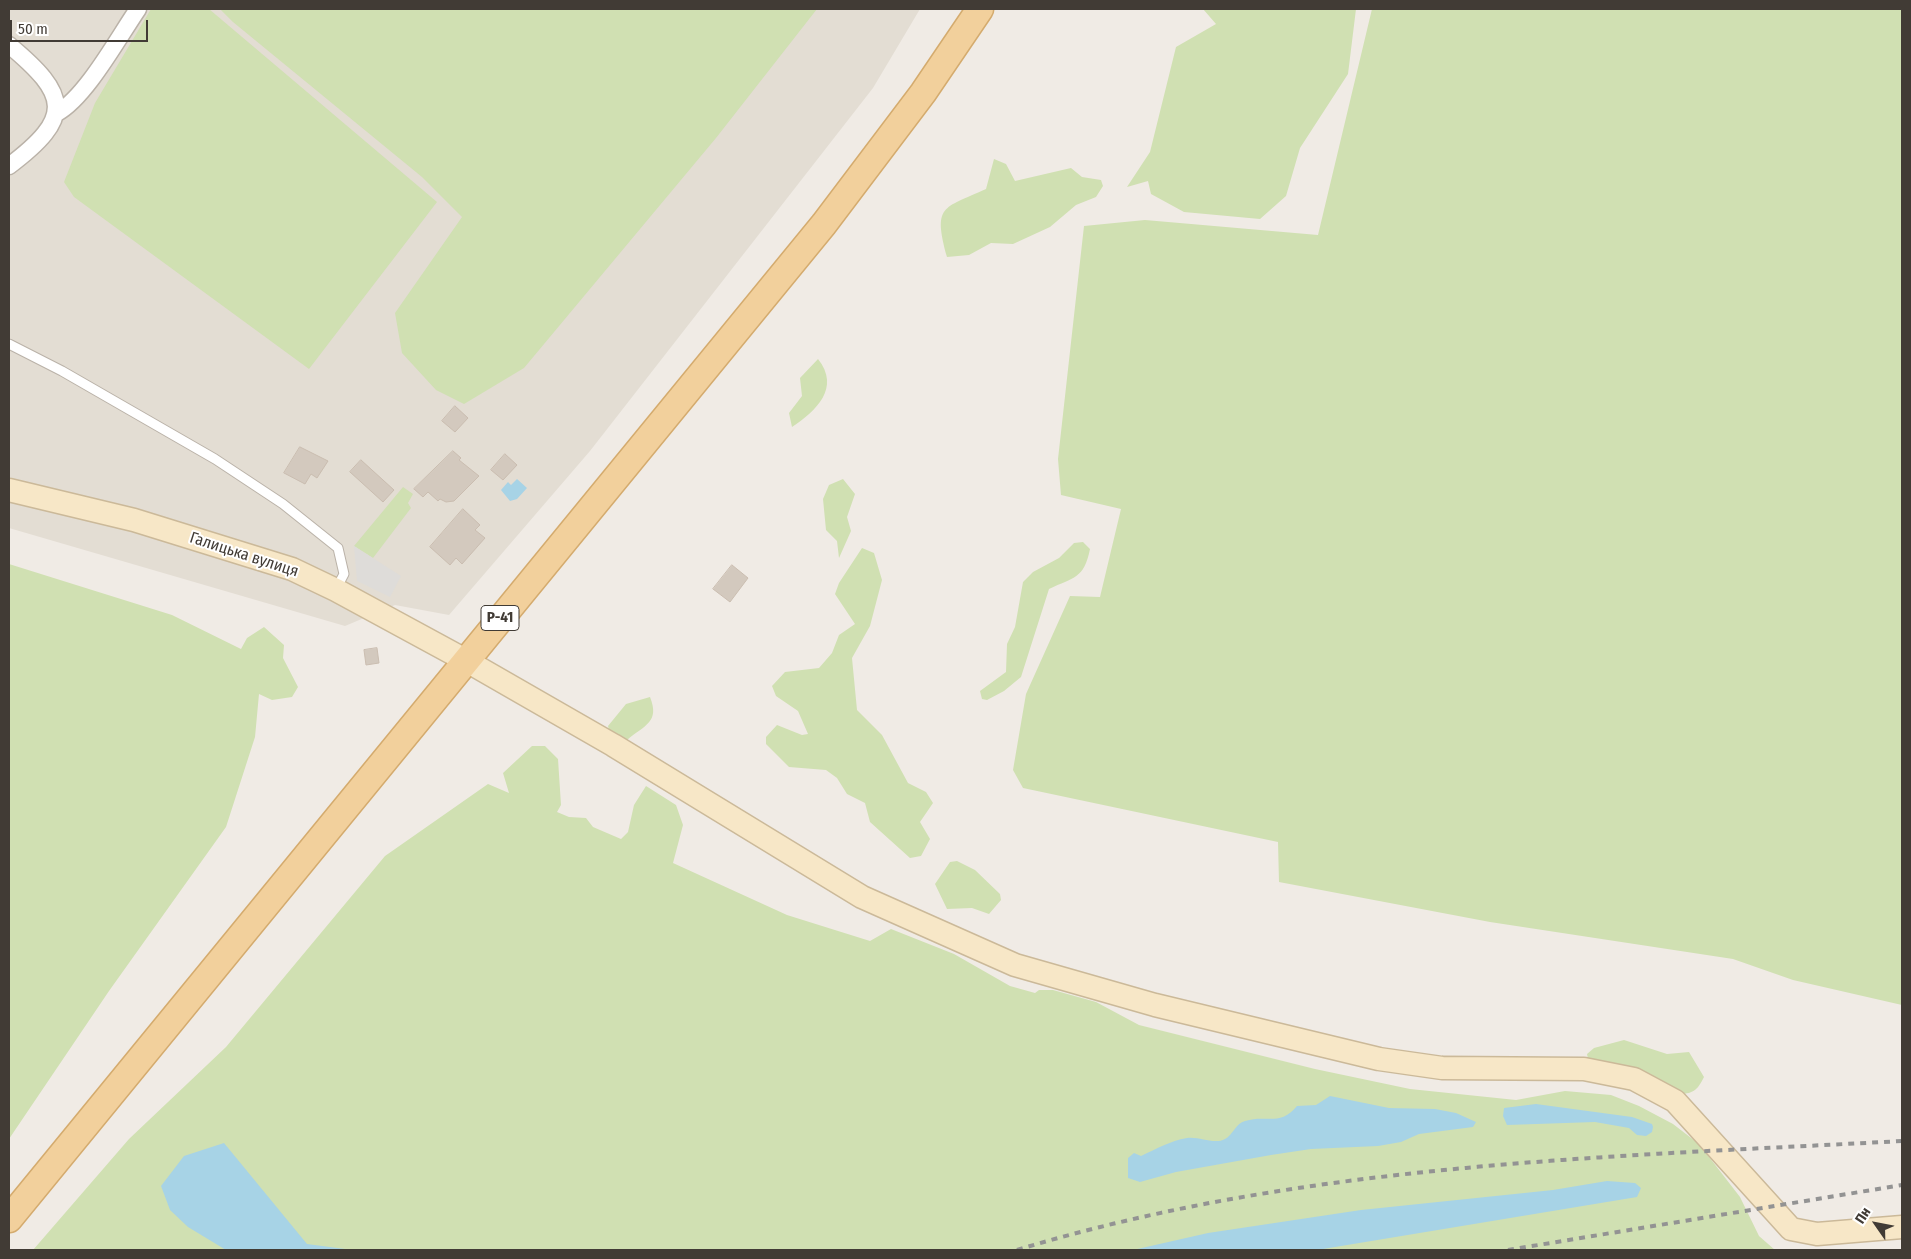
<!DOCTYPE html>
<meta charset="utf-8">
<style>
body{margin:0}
#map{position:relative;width:1911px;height:1259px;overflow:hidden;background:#f0ebe5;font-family:"Fira Sans Condensed",sans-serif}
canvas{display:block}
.frame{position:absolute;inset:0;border:10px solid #413b35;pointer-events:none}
.north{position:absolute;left:1851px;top:1199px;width:50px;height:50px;-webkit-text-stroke:4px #fff;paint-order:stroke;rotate:303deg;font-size:14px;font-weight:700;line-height:20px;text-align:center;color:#413b35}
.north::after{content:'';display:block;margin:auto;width:18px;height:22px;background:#413b35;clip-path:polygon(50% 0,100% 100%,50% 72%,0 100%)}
.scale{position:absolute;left:10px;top:20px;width:138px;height:22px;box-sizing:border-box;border:2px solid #413b35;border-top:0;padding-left:6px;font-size:15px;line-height:18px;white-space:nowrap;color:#413b35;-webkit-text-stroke:4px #fff;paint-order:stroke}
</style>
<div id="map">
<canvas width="1911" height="1259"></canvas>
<div class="frame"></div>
<div class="north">Пн</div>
<div class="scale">50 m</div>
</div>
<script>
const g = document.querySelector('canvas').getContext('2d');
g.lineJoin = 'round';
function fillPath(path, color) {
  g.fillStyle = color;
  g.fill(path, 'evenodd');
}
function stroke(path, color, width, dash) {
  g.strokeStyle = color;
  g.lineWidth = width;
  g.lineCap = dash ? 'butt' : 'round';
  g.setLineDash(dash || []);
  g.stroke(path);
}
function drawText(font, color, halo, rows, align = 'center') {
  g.font = font + ' "Fira Sans Condensed",sans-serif';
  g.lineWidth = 4;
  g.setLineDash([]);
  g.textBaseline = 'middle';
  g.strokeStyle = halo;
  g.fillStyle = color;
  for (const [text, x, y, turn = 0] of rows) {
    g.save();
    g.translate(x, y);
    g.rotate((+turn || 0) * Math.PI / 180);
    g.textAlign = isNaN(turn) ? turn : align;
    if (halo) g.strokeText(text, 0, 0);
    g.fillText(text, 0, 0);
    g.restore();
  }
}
fillPath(new Path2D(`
 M 9,9 L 920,9 L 873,88 L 590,451 L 449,615 L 395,605 L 345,626 L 9,528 Z`), '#e3ddd3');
fillPath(new Path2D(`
 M 151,9 L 209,9 L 437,202 L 309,369 L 74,197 L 64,182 L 95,103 Z
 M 220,9 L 817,9 L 716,138 L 524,368 L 464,404 L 436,390 L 402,353 L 395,313 L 462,217 L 422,177 L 233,22 Z
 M 1203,9 L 1356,9 L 1348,74 L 1300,148 L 1286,196 L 1260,219 L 1184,212 L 1151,194 L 1148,181 L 1127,187 L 1150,152 L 1176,47 L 1216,24 Z
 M 1372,9 L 1902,9 L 1902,1005 L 1793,980 L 1733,959 L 1490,922 L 1279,882 L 1278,842 L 1023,788 L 1013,770 L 1026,694 L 1070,596 L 1100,597 L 1121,509 L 1061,495 L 1058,459 L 1084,226 L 1145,220 L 1318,235 Z
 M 994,159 L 1006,164 L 1015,181 L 1071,168 L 1082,177 L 1101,180 L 1103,186 L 1096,197 L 1076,205 L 1050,227 L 1013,244 L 991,243 L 969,255 L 947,257 C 933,205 942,209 986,189 Z
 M 818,359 C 841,388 816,411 792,427 L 789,413 L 802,396 L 800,378 Z
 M 843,479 L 855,494 L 847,517 L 851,531 L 839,558 L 837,541 L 826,530 L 823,499 L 829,485 Z
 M 403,487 L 413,494 L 408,503 L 411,508 L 373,558 L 354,546 Z
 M 1083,542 L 1090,549 C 1084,579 1074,577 1049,589 L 1021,677 L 1004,691 L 987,700 L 982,699 L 980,691 L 1006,672 L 1007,644 L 1015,627 L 1023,582 L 1033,572 L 1059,558 L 1074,543 Z
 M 862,548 L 874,553 L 882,580 L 870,626 L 852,658 L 857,710 L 882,735 L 908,783 L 926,792 L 933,803 L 920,822 L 930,839 L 921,856 L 910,858 L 870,822 L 865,803 L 847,794 L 837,778 L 826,770 L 789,767 L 766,744 L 766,737 L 777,725 L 802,735 L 808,734 L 798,711 L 776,696 L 772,686 L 785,672 L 819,668 L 832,653 L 839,635 L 855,624 L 835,594 L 839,583 Z
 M 9,564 L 172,615 L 241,649 L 247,638 L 264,627 L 284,645 L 283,658 L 298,687 L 292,697 L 272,700 L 259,694 L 255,737 L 226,827 L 109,991 L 9,1139 Z
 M 650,697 C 660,722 645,725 627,740 L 610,734 L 608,726 L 626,704 Z
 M 532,746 L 545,746 L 558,759 L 561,805 L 557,812 L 569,817 L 586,818 L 593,827 L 621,839 L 628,832 L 634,805 L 646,786 L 676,805 L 683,825 L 673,863 L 787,915 L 870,941 L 891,929 L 954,954 L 1010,986 L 1035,993 L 1039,990 L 1053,990 L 1096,1002 L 1139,1025 L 1315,1069 L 1410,1089 L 1516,1100 L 1565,1091 L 1611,1095 L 1639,1106 L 1673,1124 L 1699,1144 L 1740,1197 L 1759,1236 L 1775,1250 L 33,1250 L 129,1139 L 226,1047 L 385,856 L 488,784 L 509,793 L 503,773 Z
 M 957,861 L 975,870 L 1000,894 L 1001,900 L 989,914 L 972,908 L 947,909 L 935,884 L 950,862 Z
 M 1624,1040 L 1667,1054 L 1689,1052 L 1704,1077 C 1697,1091 1693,1094 1677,1094 L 1588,1059 L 1587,1054 L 1594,1048 Z`), '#d0e0b2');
fillPath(new Path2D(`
 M 354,546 L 401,576 L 390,597 L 357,581 Z`), '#dedcd9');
fillPath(new Path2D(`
 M 517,479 L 527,488 L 517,499 L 510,501 L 501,490 L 508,482 L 511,485 Z
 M 1330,1096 L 1389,1108 L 1435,1109 L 1456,1113 L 1476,1122 L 1473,1127 L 1419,1134 L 1401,1142 L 1378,1146 L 1311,1149 L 1271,1155 L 1176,1172 L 1140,1182 L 1128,1178 L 1128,1158 L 1134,1153 L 1141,1156 C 1156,1149 1170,1141 1187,1138 C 1199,1136 1214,1145 1225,1139 C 1233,1135 1236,1123 1245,1121 C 1266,1114 1280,1127 1297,1106 L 1316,1105 Z
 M 1536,1104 L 1632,1117 L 1652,1124 L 1653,1127 L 1652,1132 L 1646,1136 L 1637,1135 L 1629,1128 L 1595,1122 L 1507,1125 L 1503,1116 L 1504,1108 Z
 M 224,1143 L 307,1244 L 353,1250 L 226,1250 L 188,1227 L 170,1210 L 161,1186 L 184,1156 Z
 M 1607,1181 L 1635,1183 L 1641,1188 L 1637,1197 L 1317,1250 L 1133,1250 L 1208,1233 L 1361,1210 L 1553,1190 Z`), '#a7d3e6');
const building = new Path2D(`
 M 455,406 L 468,418 L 455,432 L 442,421 Z
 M 300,447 L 328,461 L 317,478 L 311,474 L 305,484 L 284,473 Z
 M 453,451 L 461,458 L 459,460 L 479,476 L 454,501 L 446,502 L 440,499 L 438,501 L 428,492 L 423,497 L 414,489 Z
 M 505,454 L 517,465 L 503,480 L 491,470 Z
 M 361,460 L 394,490 L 383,502 L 350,472 Z
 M 463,509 L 480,525 L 475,530 L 485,538 L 462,564 L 456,558 L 450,565 L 430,547 Z
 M 732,565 L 748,578 L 730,602 L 713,589 Z
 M 377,648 L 379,663 L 366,665 L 364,650 Z`);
fillPath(building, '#d3c9be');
stroke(building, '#cabdb0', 1);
const lane = new Path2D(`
 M 9,344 L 62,371 L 215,459 L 283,504 L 338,548 L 344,574 L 336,589`);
const street = new Path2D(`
 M 9,45 C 69,95 74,117 9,166
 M 57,113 C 86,97 118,38 138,9`);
const secondary = new Path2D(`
 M 9,490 L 134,520 L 292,569 L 336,590 L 465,660 L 613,745 L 862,897 L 1015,965 L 1155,1005 L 1379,1059 L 1442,1068 L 1584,1069 L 1634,1079 L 1675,1101 L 1791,1229 L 1817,1234 L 1902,1227`);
const primary = new Path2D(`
 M 9,1219 L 824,224 L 923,93 L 980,9`);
stroke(lane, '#bab2a8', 11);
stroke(street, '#bab2a8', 19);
stroke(secondary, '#cbb999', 25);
stroke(primary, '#d4ab6e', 29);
stroke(lane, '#fff', 9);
stroke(street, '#fff', 16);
stroke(secondary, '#f7e7c7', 22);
stroke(primary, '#f2d09c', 26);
stroke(new Path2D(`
 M 1017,1250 C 1302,1163 1607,1157 1902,1141
 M 1508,1250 L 1902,1185`), '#939393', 4, [6, 6]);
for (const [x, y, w] of [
 [500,618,38]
]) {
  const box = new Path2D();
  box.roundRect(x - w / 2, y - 12.5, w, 25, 4);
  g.fillStyle = '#fff';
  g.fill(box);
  stroke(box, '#413b35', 1);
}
drawText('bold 15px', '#413b35', null, [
 ["Р-41",500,618]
]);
drawText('16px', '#413b35', '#fff', [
 ["Галицька вулиця",244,555,18]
]);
</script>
